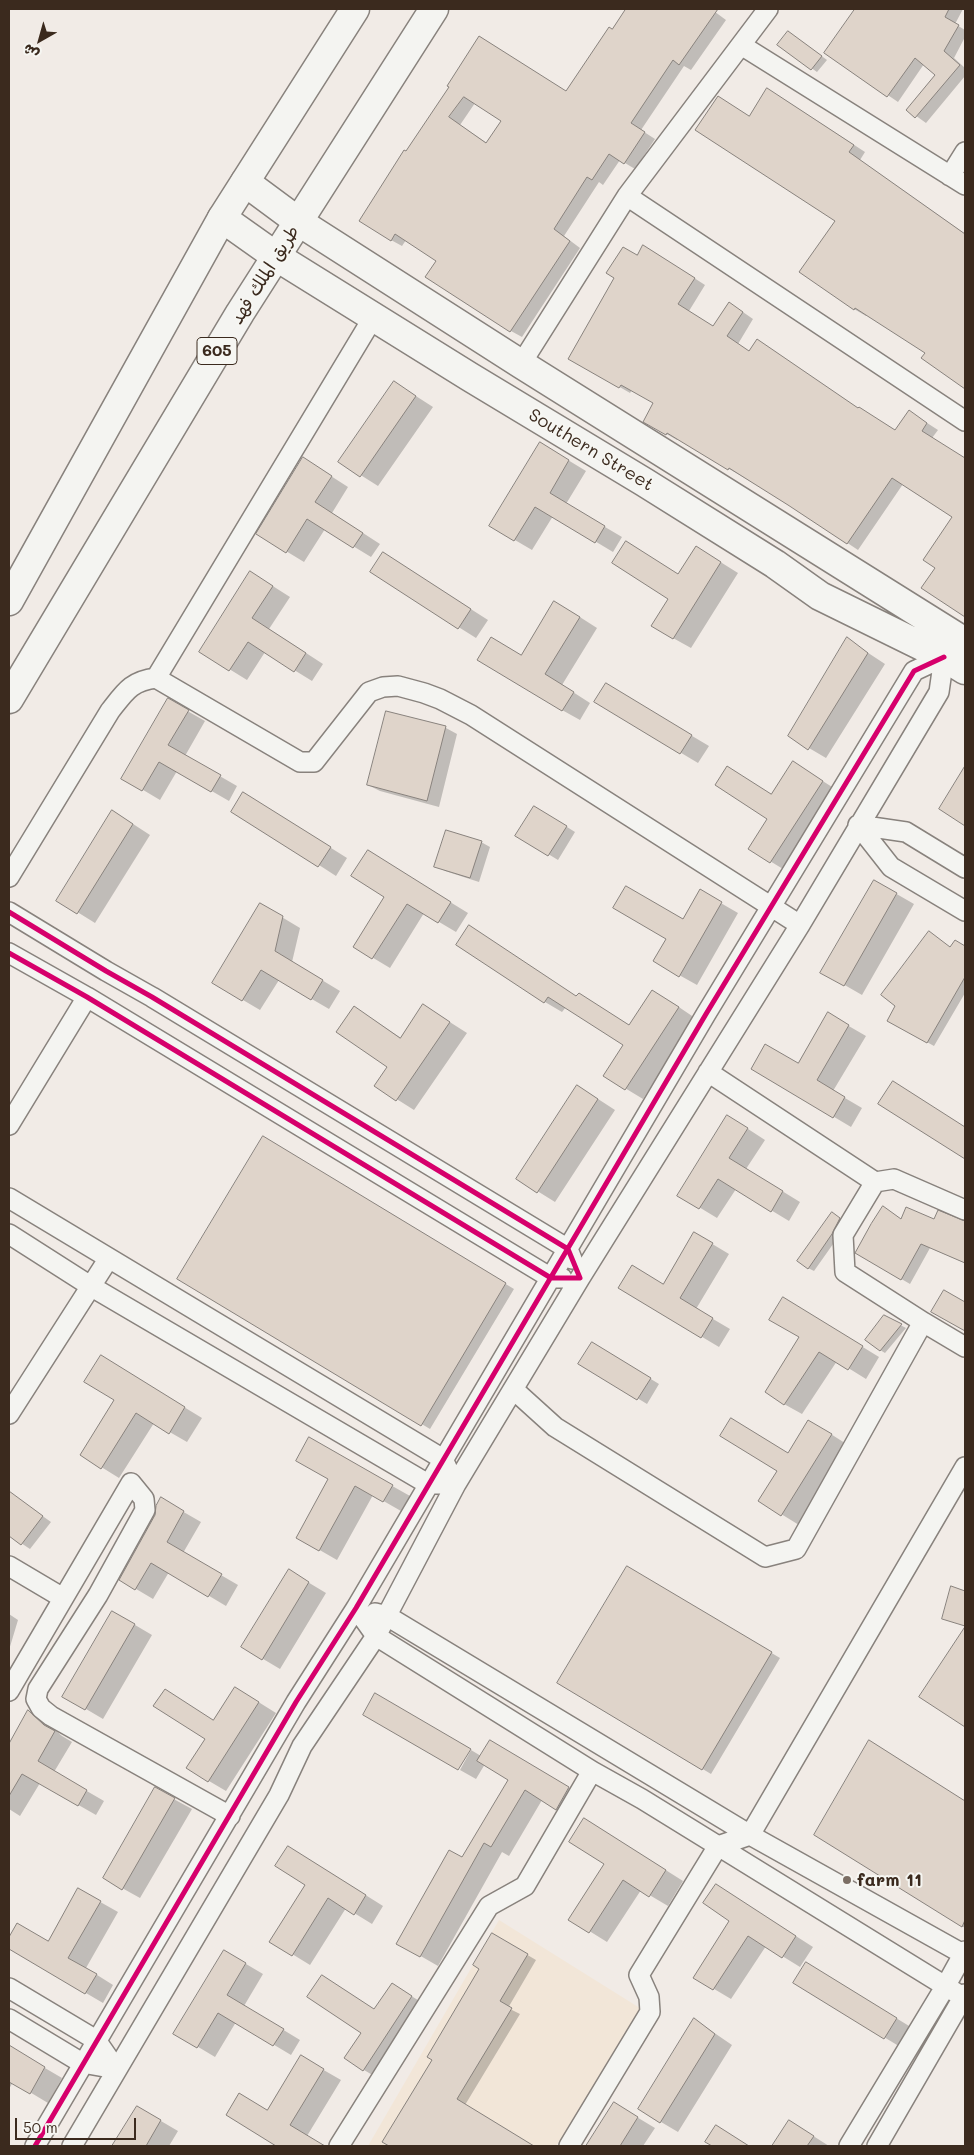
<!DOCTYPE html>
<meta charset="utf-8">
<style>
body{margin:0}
#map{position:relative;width:974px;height:2155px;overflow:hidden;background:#f1ebe6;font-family:Mali,"Playpen Sans Arabic",sans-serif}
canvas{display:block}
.frame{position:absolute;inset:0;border:10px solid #3b2a1e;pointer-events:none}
.north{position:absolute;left:15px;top:15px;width:50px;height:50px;-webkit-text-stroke:4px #f6f6f2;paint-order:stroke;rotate:218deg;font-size:14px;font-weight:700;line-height:20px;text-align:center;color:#3b2a1e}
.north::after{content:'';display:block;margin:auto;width:18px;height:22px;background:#3b2a1e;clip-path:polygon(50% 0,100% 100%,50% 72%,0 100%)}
.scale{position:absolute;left:15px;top:2118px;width:121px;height:22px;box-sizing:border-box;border:2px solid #3b2a1e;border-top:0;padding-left:6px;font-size:15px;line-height:18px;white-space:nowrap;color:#3b2a1e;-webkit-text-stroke:4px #f6f6f2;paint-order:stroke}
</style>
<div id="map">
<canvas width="974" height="2155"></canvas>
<div class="frame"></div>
<div class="north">ش</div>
<div class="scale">50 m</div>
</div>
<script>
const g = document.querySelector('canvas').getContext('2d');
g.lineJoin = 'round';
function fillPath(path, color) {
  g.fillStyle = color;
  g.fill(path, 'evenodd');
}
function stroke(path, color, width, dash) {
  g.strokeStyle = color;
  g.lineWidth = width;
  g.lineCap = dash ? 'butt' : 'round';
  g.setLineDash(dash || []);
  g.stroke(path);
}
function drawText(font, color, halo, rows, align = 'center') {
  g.font = font + ' Mali,"Playpen Sans Arabic",sans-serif';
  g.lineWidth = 4;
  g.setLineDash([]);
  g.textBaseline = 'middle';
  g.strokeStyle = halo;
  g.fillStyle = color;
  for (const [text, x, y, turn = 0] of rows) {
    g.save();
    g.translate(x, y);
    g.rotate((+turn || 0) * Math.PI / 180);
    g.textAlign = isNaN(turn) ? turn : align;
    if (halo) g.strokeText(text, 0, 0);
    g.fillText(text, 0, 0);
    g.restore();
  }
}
fillPath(new Path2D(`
 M 499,1920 L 643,2010 L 556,2146 L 368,2146 Z`), '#f2e6d8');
fillPath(new Path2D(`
 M 627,9 L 711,9 L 726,20 L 691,70 L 684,66 L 641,130 L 655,139 L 635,169 L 620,160 L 603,185 L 599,182 L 564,236 L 580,248 L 522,337 L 511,331 L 437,261 L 406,240 L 402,246 L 391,240 L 406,152 L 451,87 L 566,92 ZM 475,103 L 503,120 L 487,143 L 460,125 Z
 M 856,9 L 963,9 L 955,24 L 965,30 L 965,37 L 954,58 L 965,68 L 965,76 L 926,123 L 908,110 L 937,75 L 924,64 L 898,102 L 826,53 Z
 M 794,36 L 827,60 L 817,72 L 779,45 Z
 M 779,96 L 865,152 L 860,160 L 965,234 L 965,387 L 923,358 L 926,353 L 867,314 L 866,316 L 854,309 L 836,221 L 750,117 Z
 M 654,252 L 705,285 L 689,311 L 714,327 L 740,310 L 753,319 L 738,344 L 750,352 L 758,340 L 859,409 L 896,431 L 910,412 L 938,430 L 932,438 L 965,459 L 965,616 L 923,588 L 936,568 L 954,517 L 903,484 L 858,550 L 789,504 L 678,439 L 677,440 L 644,421 L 655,403 L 632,390 L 630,393 L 570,358 L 637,256 Z
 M 394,382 L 433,407 L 378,486 L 340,462 Z
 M 558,454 L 586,471 L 566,504 L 622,537 L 613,552 L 553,516 L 532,550 L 491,526 Z
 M 320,469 L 348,487 L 332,513 L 380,544 L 371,557 L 325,529 L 304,562 L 258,534 Z
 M 714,558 L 738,573 L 691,648 L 673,638 L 670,598 L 679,575 Z
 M 400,564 L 488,620 L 476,638 L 371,572 Z
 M 268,583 L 290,597 L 269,629 L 323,664 L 312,681 L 265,652 L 247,680 L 200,651 Z
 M 572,612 L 597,628 L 562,685 L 590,703 L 580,720 L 562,710 L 521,657 Z
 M 847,639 L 885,664 L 826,758 L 809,748 Z
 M 623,695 L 709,746 L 698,763 L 596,702 Z
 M 168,700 L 205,721 L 185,756 L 237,786 L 229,801 L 177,771 L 160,800 L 123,778 Z
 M 387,712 L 446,728 L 457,734 L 439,807 L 380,791 L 368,785 Z
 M 965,768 L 965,825 L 941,809 Z
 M 810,773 L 840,792 L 788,872 L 750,849 L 769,819 L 772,795 Z
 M 261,804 L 347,858 L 336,876 L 319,865 Z
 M 543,812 L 575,832 L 558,860 L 517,835 Z
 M 130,822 L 150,835 L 95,923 L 58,900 Z
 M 481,842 L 490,847 L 479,882 L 445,871 L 436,866 Z
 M 385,862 L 468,913 L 456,932 L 424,913 L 390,968 L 355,947 L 386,896 Z
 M 874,881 L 914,904 L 862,995 L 822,972 Z
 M 700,891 L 738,913 L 697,985 L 654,961 L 683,920 Z
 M 260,904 L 300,928 L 292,962 L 340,991 L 329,1009 L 279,980 L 260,1010 L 214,983 Z
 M 955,941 L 965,947 L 965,993 L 934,1046 L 889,1021 Z
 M 457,944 L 577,997 L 630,1026 L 670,1001 L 695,1018 L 643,1099 L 605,1076 L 625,1045 L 566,1007 L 562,1012 L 545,1002 Z
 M 423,1005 L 467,1033 L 414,1110 L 376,1086 L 389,1067 L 371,1018 L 401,1038 Z
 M 828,1014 L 866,1036 L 833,1091 L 862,1108 L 851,1127 L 752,1068 L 798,1065 Z
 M 595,1097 L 615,1110 L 555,1202 L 518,1179 Z
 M 745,1127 L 765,1140 L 746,1169 L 800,1202 L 789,1221 L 736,1189 L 717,1218 L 679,1195 Z
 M 263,1138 L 514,1289 L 430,1429 L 179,1278 Z
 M 939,1212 L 965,1223 L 965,1263 L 930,1248 L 910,1284 L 857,1253 L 902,1220 L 935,1221 Z
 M 838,1217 L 845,1222 L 838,1237 L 814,1271 L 808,1268 Z
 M 694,1233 L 729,1254 L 696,1309 L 730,1329 L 719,1347 L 620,1288 L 663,1285 Z
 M 801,1309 L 879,1357 L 866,1379 L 837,1361 L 802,1414 L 784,1404 L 800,1337 Z
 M 885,1317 L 906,1328 L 885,1353 L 880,1350 Z
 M 592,1343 L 659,1384 L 647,1404 L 580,1363 Z
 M 118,1367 L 202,1418 L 187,1442 L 154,1423 L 119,1478 L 82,1455 L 116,1400 Z
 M 826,1431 L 848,1445 L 799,1525 L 760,1501 L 788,1454 Z
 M 309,1439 L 410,1496 L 401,1511 L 373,1495 L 337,1560 L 297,1537 L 330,1479 Z
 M 10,1493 L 51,1522 L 30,1549 L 9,1535 Z
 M 161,1499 L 201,1522 L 183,1553 L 238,1585 L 226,1606 L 169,1572 L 153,1599 L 121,1580 L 156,1516 Z
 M 627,1567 L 780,1658 L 711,1774 L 558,1682 Z
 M 306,1581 L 326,1593 L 280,1669 L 243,1647 Z
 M 113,1612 L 152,1635 L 103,1719 L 64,1696 Z
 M 9,1614 L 18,1620 L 9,1650 Z
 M 962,1634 L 965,1636 L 965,1726 L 921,1696 Z
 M 252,1698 L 276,1713 L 226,1791 L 209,1781 L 206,1739 L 214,1721 Z
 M 29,1712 L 46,1722 L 62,1736 L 72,1742 L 54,1772 L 104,1801 L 96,1815 L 40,1783 L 20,1816 L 9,1809 L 9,1746 Z
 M 490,1741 L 586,1798 L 574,1819 L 542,1800 L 509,1856 L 502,1852 L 438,1966 L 398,1943 L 462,1859 L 510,1779 L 485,1764 L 476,1779 L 460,1770 L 471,1750 L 481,1756 Z
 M 881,1748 L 965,1802 L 965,1928 L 816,1835 Z
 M 155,1789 L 192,1809 L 140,1898 L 104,1878 Z
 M 585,1819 L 683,1881 L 668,1906 L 641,1890 L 607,1942 L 570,1919 L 606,1864 Z
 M 305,1857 L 383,1906 L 372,1924 L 346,1908 L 310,1965 L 271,1941 L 306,1884 Z
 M 716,1885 L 813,1947 L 800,1967 L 766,1946 L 731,1999 L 694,1977 L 731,1920 Z
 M 79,1890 L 118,1912 L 86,1968 L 113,1985 L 103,2003 L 9,1948 L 9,1939 L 17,1925 L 48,1942 Z
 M 492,1934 L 536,1960 L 508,2008 L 520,2014 L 465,2105 L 532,2146 L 392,2146 L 384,2141 L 434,2059 L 481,1968 Z
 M 224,1951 L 263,1974 L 244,2006 L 300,2040 L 291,2055 L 236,2022 L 215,2057 L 175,2033 Z
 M 824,1974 L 914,2029 L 902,2048 L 795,1983 Z
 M 392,1984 L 429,2007 L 381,2080 L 364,2070 L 375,2010 Z
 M 694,2019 L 732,2045 L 678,2132 L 639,2109 Z
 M 9,2047 L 62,2078 L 48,2103 L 13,2082 L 9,2089 Z
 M 301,2057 L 341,2080 L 307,2136 L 323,2146 L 278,2146 L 227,2115 L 268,2111 Z
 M 615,2104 L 655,2128 L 643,2146 L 588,2146 Z
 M 137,2107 L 178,2131 L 169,2146 L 114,2146 Z
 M 790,2122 L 807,2132 L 829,2146 L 774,2146 Z`), '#0003');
const building = new Path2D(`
 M 626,9 L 718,9 L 679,65 L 673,60 L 631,123 L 645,132 L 624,164 L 609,154 L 592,180 L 587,177 L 554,229 L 570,241 L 510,332 L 425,277 L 436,261 L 395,234 L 391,241 L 359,221 L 404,150 L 406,151 L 449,87 L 447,86 L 479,36 L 566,91 L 609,27 L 612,29 ZM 464,97 L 501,121 L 486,143 L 449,117 Z
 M 855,9 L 949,9 L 945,17 L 959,25 L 944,51 L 960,65 L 915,118 L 906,110 L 935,75 L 915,58 L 887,97 L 824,53 Z
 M 788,31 L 822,56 L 811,70 L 777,45 Z
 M 767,88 L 854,145 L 849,152 L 965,234 L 965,389 L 921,358 L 925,353 L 855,308 L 854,310 L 799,272 L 835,221 L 695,130 L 718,96 L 749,116 Z
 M 643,245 L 695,278 L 678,304 L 713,326 L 729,302 L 743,312 L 727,336 L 749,351 L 757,339 L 858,408 L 859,407 L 895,430 L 909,410 L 927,423 L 922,431 L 965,458 L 965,617 L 921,588 L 935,568 L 923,560 L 952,517 L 892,478 L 847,544 L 788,505 L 729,468 L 728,470 L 667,433 L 666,435 L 643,422 L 653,403 L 621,385 L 619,388 L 568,359 L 614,278 L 606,273 L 623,247 L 637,255 Z
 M 394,381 L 416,396 L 360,477 L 338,462 Z
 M 540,442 L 569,460 L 550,493 L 605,526 L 595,543 L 535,507 L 514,541 L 489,526 Z
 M 303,457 L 332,476 L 315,502 L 363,533 L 353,548 L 307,519 L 286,553 L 256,534 Z
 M 626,541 L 678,574 L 696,546 L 721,562 L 673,639 L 651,626 L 668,599 L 612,563 Z
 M 383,552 L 471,609 L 458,629 L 370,572 Z
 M 250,571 L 273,586 L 252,618 L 306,653 L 294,672 L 248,642 L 229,671 L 199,652 Z
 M 554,601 L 580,617 L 545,674 L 574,692 L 562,711 L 477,660 L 491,637 L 521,655 Z
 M 847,637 L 868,653 L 808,750 L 788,736 Z
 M 606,683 L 692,735 L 680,754 L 594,702 Z
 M 168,698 L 189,710 L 168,745 L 221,775 L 211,792 L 159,762 L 142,791 L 121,779 Z
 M 386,711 L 446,726 L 427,801 L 367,785 Z
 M 793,761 L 823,781 L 770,863 L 748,849 L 767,819 L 715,785 L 727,766 L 771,794 Z
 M 965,766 L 965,826 L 939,809 Z
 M 243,792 L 331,847 L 318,867 L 231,812 Z
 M 534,806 L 567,826 L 548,856 L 515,836 Z
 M 112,810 L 133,824 L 77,914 L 56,901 Z
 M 446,830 L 482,841 L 470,878 L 434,867 Z
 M 368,850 L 451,902 L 438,923 L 407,904 L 372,959 L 353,947 L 384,897 L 351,876 Z
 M 874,880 L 897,893 L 844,986 L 820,973 Z
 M 626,886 L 683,919 L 700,889 L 722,902 L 679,977 L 653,961 L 666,939 L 613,908 Z
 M 260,903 L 283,916 L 275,951 L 323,980 L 311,1000 L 261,970 L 242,1001 L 212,983 Z
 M 469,925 L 576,996 L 579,993 L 629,1025 L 652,990 L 679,1007 L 625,1090 L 603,1076 L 623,1045 L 548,997 L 544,1003 L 456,945 Z
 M 929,931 L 950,947 L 955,940 L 965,946 L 965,977 L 927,1043 L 887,1021 L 895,1006 L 881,995 Z
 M 423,1004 L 450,1022 L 396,1101 L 374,1086 L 387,1067 L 336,1032 L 354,1006 L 400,1038 Z
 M 828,1012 L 849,1025 L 817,1080 L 845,1097 L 833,1118 L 751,1069 L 765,1044 L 798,1063 Z
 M 893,1081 L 965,1127 L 965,1159 L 878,1104 Z
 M 577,1085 L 598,1099 L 537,1193 L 516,1179 Z
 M 727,1115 L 748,1128 L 729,1158 L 783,1191 L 771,1212 L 718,1179 L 699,1209 L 677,1196 Z
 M 263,1136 L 506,1283 L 421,1426 L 177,1279 Z
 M 883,1206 L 901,1219 L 906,1207 L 934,1219 L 938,1210 L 965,1221 L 965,1263 L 921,1244 L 901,1280 L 855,1253 L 871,1224 Z
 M 832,1212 L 840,1218 L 832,1234 L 808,1269 L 797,1261 Z
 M 694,1232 L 713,1243 L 680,1298 L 713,1318 L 701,1338 L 618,1288 L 632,1265 L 663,1284 Z
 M 944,1290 L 965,1302 L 965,1331 L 931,1312 Z
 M 783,1297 L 863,1346 L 848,1370 L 819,1352 L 784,1405 L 765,1392 L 799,1337 L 769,1320 Z
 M 884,1315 L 902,1324 L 880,1351 L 865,1340 Z
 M 592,1342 L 651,1378 L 637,1400 L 578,1364 Z
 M 101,1355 L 185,1407 L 169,1434 L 136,1413 L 101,1469 L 80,1455 L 114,1400 L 84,1382 Z
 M 731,1418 L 788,1453 L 808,1420 L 832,1434 L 781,1516 L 758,1501 L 777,1471 L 720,1436 Z
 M 309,1437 L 393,1485 L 383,1502 L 355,1486 L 319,1551 L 296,1538 L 328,1479 L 296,1461 Z
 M 9,1491 L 43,1516 L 21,1545 L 9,1536 Z
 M 161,1497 L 184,1511 L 167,1542 L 222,1574 L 208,1597 L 151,1563 L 135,1590 L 119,1580 L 155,1515 L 156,1506 Z
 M 627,1566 L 772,1652 L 702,1770 L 557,1683 Z
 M 289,1569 L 309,1582 L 262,1660 L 241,1647 Z
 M 951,1586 L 965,1591 L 965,1626 L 942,1619 Z
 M 112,1611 L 135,1624 L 85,1710 L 62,1697 Z
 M 965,1627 L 965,1727 L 919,1697 Z
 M 235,1687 L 259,1702 L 208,1782 L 186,1768 L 205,1739 L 153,1706 L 165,1689 L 213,1720 Z
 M 375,1693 L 471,1749 L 458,1770 L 363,1715 Z
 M 28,1710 L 44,1725 L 55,1731 L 38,1761 L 87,1790 L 78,1806 L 22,1774 L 9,1796 L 9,1744 Z
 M 490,1740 L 569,1787 L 556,1810 L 525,1790 L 491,1847 L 484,1843 L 420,1957 L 396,1944 L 449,1850 L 462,1857 L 508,1780 L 477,1761 Z
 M 869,1740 L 965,1801 L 965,1920 L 962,1927 L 814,1835 Z
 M 155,1787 L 175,1798 L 122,1890 L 103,1878 Z
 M 584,1818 L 666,1870 L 649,1897 L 623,1880 L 589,1933 L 568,1920 L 604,1864 L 569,1842 Z
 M 288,1846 L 366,1895 L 354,1915 L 328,1898 L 292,1956 L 269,1942 L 305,1885 L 275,1866 Z
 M 716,1884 L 796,1936 L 782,1958 L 748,1936 L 713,1990 L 693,1978 L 729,1921 L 703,1903 Z
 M 78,1888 L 101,1901 L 68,1958 L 97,1974 L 85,1994 L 9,1949 L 9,1937 L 17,1923 L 48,1941 Z
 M 492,1933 L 528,1954 L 500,2001 L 512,2008 L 457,2099 L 534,2146 L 389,2146 L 382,2142 L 432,2060 L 427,2057 L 479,1969 L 473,1965 Z
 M 224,1950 L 246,1963 L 227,1995 L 284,2029 L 273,2046 L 218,2013 L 197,2048 L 173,2034 Z
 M 806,1962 L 897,2018 L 884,2039 L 793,1983 Z
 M 322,1975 L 374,2009 L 392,1983 L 412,1996 L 363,2071 L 344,2058 L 361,2033 L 307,1997 Z
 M 694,2018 L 715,2034 L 660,2123 L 638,2109 Z
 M 9,2045 L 45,2067 L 30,2094 L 9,2082 Z
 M 301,2055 L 324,2069 L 290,2125 L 325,2146 L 276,2146 L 226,2115 L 239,2093 L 267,2110 Z
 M 614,2102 L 638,2117 L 620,2146 L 586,2146 Z
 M 137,2106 L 161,2120 L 146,2146 L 112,2146 Z
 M 789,2120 L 814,2136 L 807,2146 L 772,2146 Z
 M 716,2125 L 749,2146 L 712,2146 L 705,2142 Z`);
fillPath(building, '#dfd4ca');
stroke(building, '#88827d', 1);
const street = new Path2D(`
 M 741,45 L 965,185
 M 950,176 L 965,152
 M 627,196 L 965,421
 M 521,364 L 627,196 L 768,9
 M 156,678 L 374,316
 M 858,825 L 891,867 L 965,911
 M 858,825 L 906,832 L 965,868
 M 9,877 L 110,711 C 125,692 131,681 156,678 L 300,762 L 314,762 L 369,692 L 383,687 L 398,686 L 424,693 L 440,699 L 471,715 L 800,925
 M 9,912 L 106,971 L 152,997 L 568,1249 L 572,1259
 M 9,953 L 87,997 L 551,1278 L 562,1278
 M 708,1072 L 875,1182 L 894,1179 L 965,1210
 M 9,1125 L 87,997
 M 9,1198 L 443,1459 L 448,1470
 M 9,1234 L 92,1287 L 428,1484 L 441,1484
 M 923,1322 L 965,1347
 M 513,1389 L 555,1427 L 765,1557 L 796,1549 L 923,1322 L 845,1272 L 843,1235 L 875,1182
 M 9,1414 L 109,1258
 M 9,1566 L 63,1598
 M 356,1608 L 376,1636 L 592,1771 L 642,1799 L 963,1997
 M 375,1613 L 387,1616 L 750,1835 L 963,1954
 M 9,1691 L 131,1483 L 144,1499 L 145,1510 L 98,1595 L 38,1689 L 36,1699 L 41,1708 L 51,1716 L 230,1816
 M 9,1988 L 96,2040 L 116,2069
 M 9,2019 L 82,2063 L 116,2069
 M 35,2146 L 296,1702 L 356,1608 L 706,1014 L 914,671 L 944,657
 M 72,2146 L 279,1795 L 302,1746 L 376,1636 L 456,1484 L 580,1278 L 800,925 L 939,692 L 944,657
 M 339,2146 L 489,1906 L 525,1886 L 592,1771
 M 569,2146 L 650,2012 L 649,1997 L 639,1975 L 718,1846 L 750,1835 L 965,1467
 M 849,2146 L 945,1987 L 965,1951
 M 877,2146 L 965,1994`);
const secondary = new Path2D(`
 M 245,182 L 299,222 L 521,364 L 965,642
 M 222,218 L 277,257 L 470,377 L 644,482 L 775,564 L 820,596 L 944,657 L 965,670`);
const highway = new Path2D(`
 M 9,601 L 222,218 L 355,9
 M 9,699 L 240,313 L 434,9`);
stroke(street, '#88827d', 22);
stroke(secondary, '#88827d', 31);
stroke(highway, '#88827d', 31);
stroke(street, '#f4f4f1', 19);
stroke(secondary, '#f4f4f1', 28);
stroke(highway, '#f4f4f1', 28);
stroke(new Path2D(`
 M 9,912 L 106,971 L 152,997 L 568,1249 L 580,1278 L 551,1278 L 87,997 L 9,953
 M 35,2146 L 296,1702 L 356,1608 L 706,1014 L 914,671 L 944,657`), '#d6006c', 5);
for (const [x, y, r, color] of [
 [847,1880,5,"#7b6e64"]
]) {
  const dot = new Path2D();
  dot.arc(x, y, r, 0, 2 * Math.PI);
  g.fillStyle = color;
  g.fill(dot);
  stroke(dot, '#f6f6f2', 2);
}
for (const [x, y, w] of [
 [217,351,40]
]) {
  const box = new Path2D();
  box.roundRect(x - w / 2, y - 13.5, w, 27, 4);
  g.fillStyle = '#f6f6f2';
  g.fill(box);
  stroke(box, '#3b2a1e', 1);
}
drawText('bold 16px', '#3b2a1e', null, [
 ["605",217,351]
]);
drawText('18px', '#3b2a1e', '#f6f6f2', [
 ["طريق الملك فهد",265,275,-58],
 ["Southern Street",591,450,31]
]);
drawText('bold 18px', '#3b2a1e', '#f6f6f2', [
 ["farm 11",857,1880]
], 'left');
</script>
